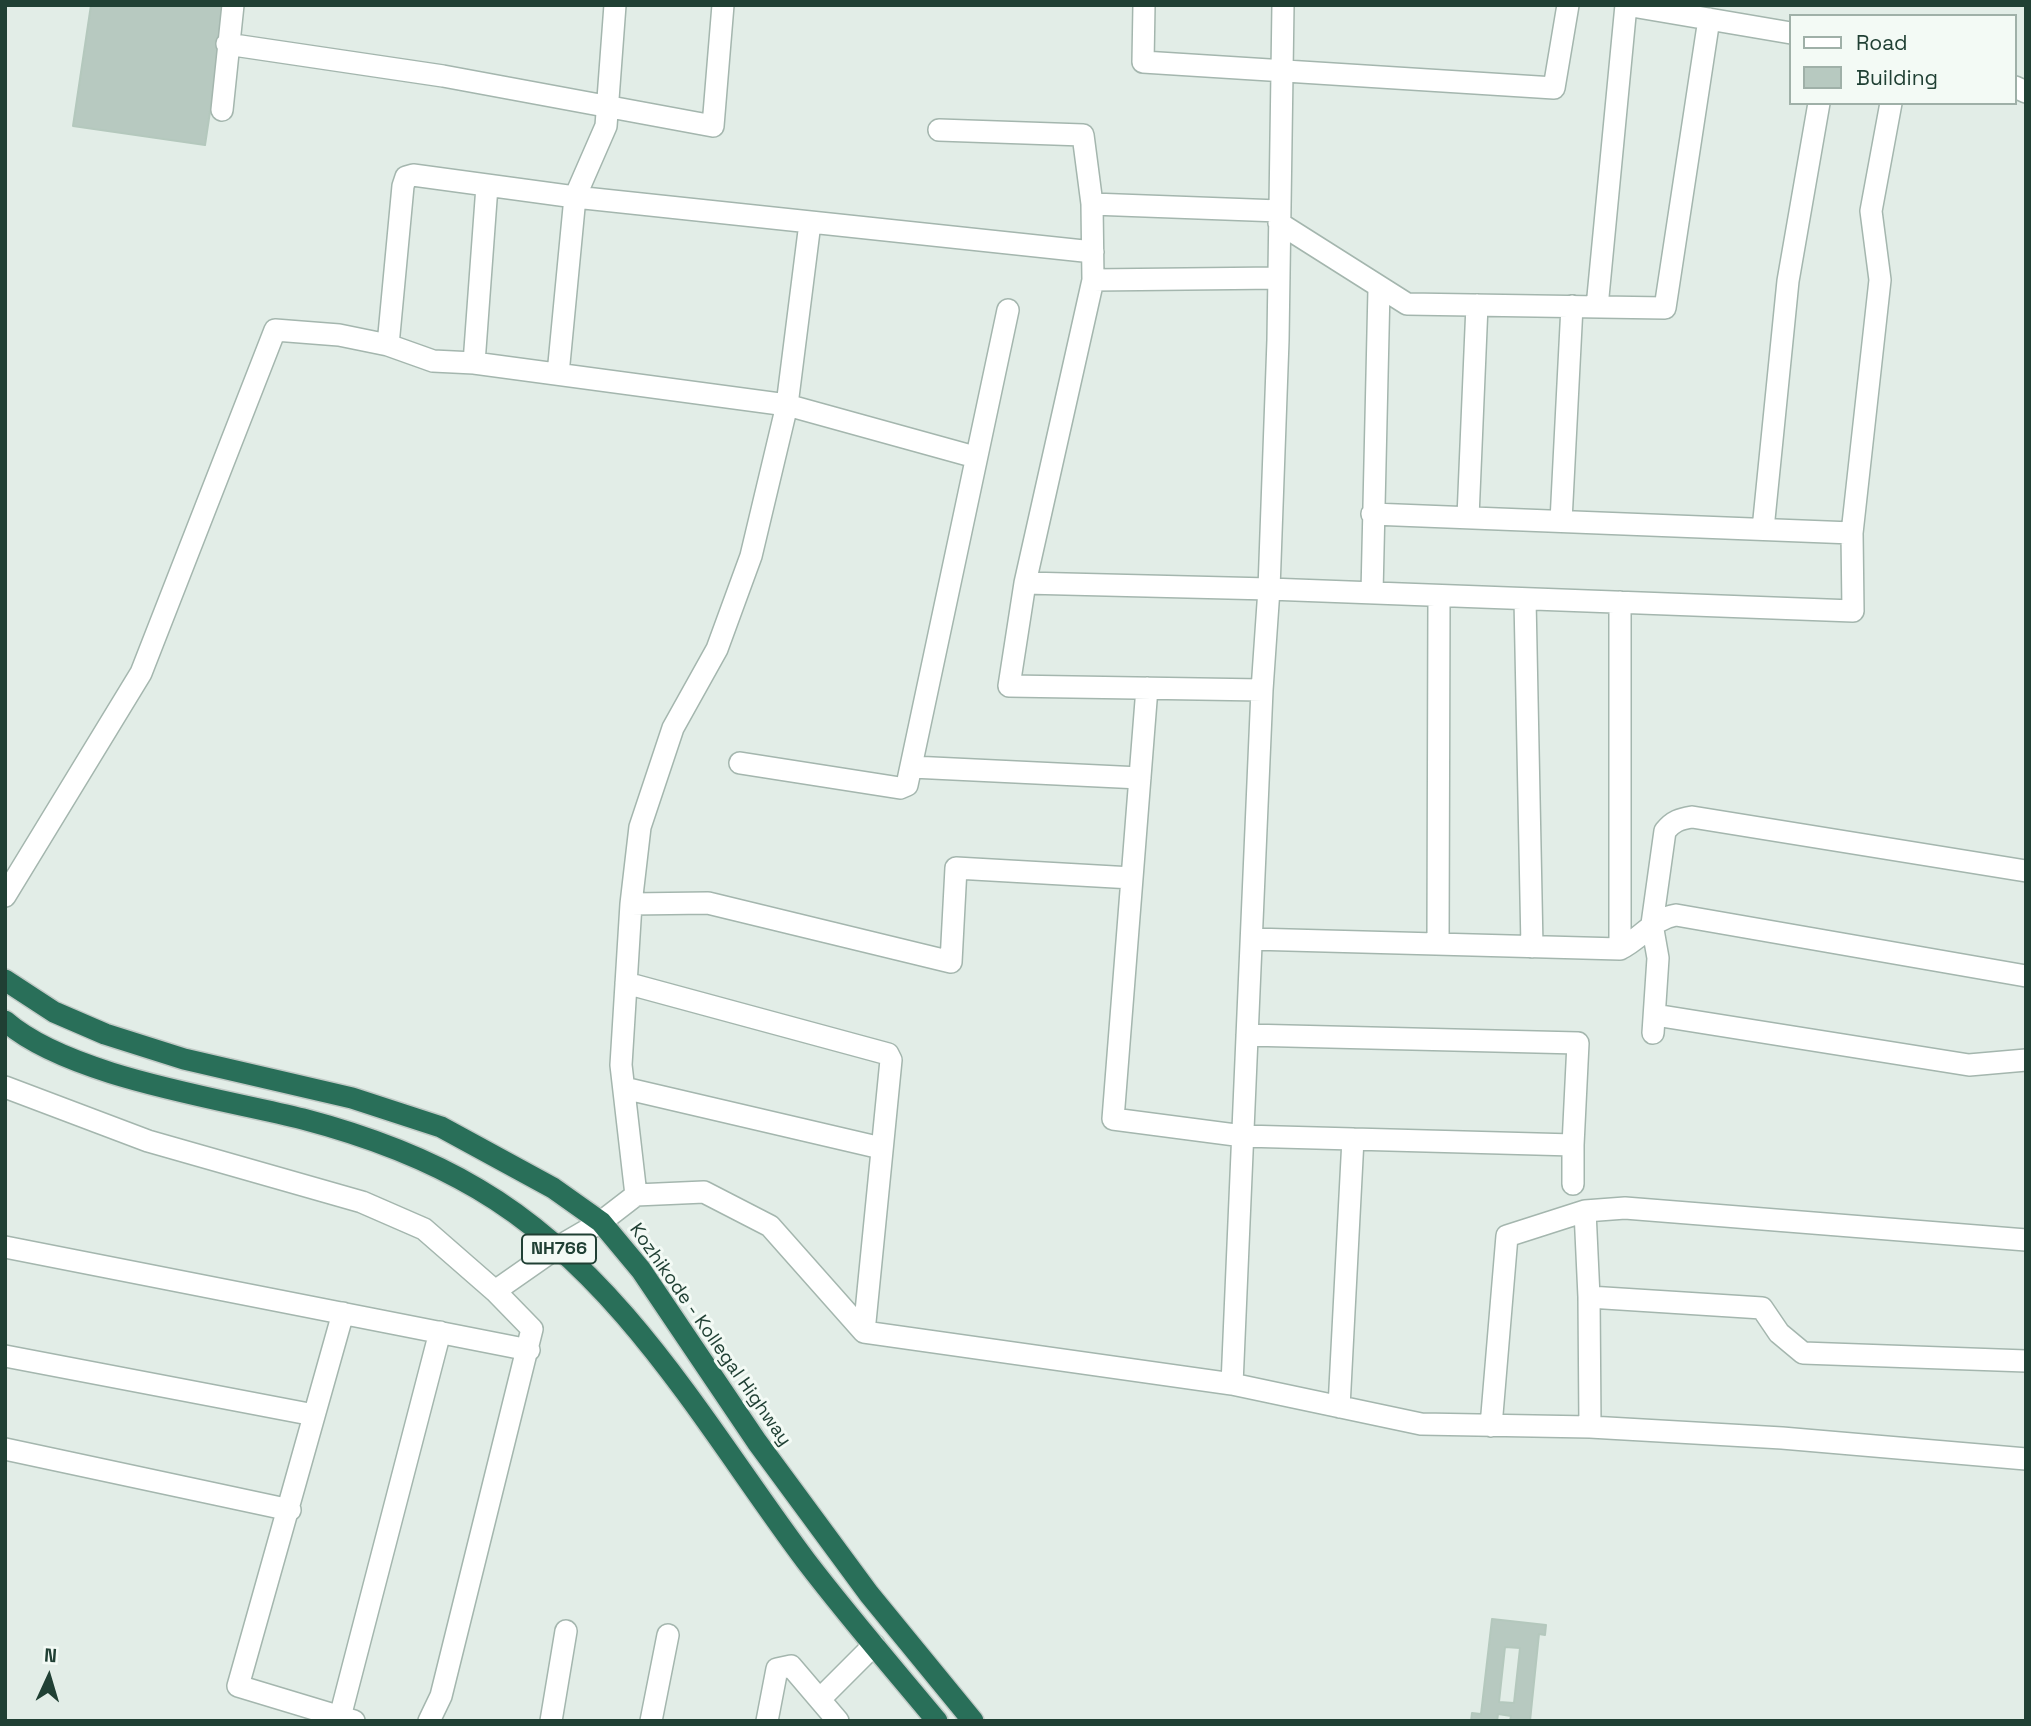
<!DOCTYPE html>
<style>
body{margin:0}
#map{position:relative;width:2031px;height:1726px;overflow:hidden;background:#e2ede7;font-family:"Space Grotesk",sans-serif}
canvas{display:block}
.frame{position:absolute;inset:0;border:7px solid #204034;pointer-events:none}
.legend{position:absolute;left:1789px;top:14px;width:228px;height:91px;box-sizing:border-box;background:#f3faf5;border:2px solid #9fb0a8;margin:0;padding:9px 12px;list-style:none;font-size:21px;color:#204034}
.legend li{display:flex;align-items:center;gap:14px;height:35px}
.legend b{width:35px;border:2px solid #9fb0a8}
.north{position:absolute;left:14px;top:1642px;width:70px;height:70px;-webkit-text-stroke:5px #f3faf5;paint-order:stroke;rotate:4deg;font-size:19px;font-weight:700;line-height:28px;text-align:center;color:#204034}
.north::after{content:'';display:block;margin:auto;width:24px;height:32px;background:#204034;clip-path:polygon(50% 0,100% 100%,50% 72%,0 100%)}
</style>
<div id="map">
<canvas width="2031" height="1726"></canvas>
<div class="frame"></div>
<ul class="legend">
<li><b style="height:9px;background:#fff"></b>Road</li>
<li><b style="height:19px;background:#b7c9c0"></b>Building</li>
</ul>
<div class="north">N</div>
</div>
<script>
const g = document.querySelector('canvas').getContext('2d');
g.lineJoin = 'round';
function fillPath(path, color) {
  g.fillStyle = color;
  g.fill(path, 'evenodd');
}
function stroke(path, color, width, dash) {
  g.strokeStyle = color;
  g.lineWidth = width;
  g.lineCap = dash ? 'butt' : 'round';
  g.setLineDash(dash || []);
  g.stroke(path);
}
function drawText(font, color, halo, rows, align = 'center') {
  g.font = font + ' "Space Grotesk",sans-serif';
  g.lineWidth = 6;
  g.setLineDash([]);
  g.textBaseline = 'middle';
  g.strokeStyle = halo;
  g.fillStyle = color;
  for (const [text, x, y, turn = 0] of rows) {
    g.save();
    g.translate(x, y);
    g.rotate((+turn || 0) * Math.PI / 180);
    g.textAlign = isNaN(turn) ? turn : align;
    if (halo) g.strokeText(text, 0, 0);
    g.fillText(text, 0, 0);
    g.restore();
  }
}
const building = new Path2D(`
 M 91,5 L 226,5 L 205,145 L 73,126 Z
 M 1492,1619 L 1546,1625 L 1545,1635 L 1539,1634 L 1530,1721 L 1510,1721 L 1511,1716 L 1498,1714 L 1497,1721 L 1471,1721 L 1472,1713 L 1481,1714 ZM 1505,1647 L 1520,1648 L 1514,1703 L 1499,1702 Z`);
fillPath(building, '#b7c9c0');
stroke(building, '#b4c8bd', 2);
const minor = new Path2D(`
 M 1144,5 L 1143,62 L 1554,88 L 1568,5
 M 1283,5 L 1278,340 L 1269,589 L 1853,611 L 1852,533 L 1372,514
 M 1626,5 L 1791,33
 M 227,44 L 443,76 L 713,126 L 723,5
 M 2015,87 L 2026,92
 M 222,110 L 233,5
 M 939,130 L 1083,135 L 1092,204
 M 1279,223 L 1407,304 L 1665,308 L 1709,19
 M 1093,280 L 1279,278
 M 1597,307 L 1626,5
 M 388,345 L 403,186 L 406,177 L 413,175 L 575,197 L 1093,252
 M 474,363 L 487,186
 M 558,374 L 575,197 L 606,126 L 615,5
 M 1468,517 L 1477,305
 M 1561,521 L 1572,306
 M 1763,529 L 1788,281 L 1819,103
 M 1852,533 L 1880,280 L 1871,211 L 1891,103
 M 1025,583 L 1269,589 L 1262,690 L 1009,686 L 1025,583 L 1093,280 L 1092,204 L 1279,211
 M 1372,593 L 1379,289
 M 1525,599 L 1532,947
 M 1147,688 L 1113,1119 L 1243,1136 L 1573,1145 L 1578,1043 L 1247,1035
 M 740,763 L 900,788 L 907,785 L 1008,310
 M 912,767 L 1140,778
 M 5,896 L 141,673 L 275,330 L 339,335 L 388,345 L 433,361 L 474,363 L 787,405 L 975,457
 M 631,904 L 640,827 L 673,728 L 717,649 L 751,556 L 787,405 L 810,223
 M 1252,939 L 1620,949 L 1620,602
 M 1438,944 L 1439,596
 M 1620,949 C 1641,939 1652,919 1676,915 L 2026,976
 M 626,983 L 888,1054 L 891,1060 L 864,1332
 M 1655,1015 L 1969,1065 L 2026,1060
 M 1653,1033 L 1658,958 L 1652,924 L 1665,831 C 1673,821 1680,819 1692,817 L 2026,871
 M 5,1087 L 148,1141 L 362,1202 L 424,1229 L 495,1291 L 532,1329 L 441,1696 L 429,1721
 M 624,1088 L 881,1148
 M 1573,1184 L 1573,1145
 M 636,1195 L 621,1065 L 631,904 L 708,903 L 951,962 L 956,868 L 1132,878
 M 1585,1211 L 1589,1297 L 1590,1427
 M 5,1247 L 529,1350
 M 495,1291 L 558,1247 L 601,1222 L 636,1195 L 704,1192 L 770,1226 L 864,1332 L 1232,1384 L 1421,1424 L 1590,1427 L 1782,1438 L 2026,1459
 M 1589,1297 L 1762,1308 L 1779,1333 L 1803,1353 L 2026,1361
 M 343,1313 L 238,1686 L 354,1721
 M 5,1356 L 314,1415
 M 1232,1384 L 1262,690
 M 1339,1407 L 1353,1139
 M 1491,1426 L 1507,1236 L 1585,1211 L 1625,1208 L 2026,1240
 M 5,1449 L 290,1510
 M 820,1699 L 874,1645
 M 340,1717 L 440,1332
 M 551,1721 L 566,1631
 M 651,1721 L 668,1635
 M 767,1721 L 777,1669 L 791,1666 L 838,1721`);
const highway = new Path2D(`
 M 5,980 L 54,1012 L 105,1034 L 184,1059 L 352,1098 L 441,1127 L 553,1188 L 601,1222 L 641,1270 L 757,1442 L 869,1594 L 973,1721
 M 5,1021 C 69,1077 220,1098 303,1119 C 364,1135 424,1157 478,1189 C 623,1274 708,1430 806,1561 C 848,1616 893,1668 937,1721`);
stroke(minor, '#a4b6ae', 24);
stroke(highway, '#c1cac6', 24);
stroke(minor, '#fff', 21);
stroke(highway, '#296f59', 21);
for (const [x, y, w] of [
 [559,1249,74]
]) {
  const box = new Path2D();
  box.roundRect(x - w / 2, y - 14.5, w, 29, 5);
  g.fillStyle = '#f3faf5';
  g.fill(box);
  stroke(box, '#204034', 2);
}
drawText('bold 18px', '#204034', null, [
 ["NH766",559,1249]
]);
drawText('19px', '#204034', '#f3faf5', [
 ["Kozhikode - Kollegal Highway",710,1335,55]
]);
</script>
